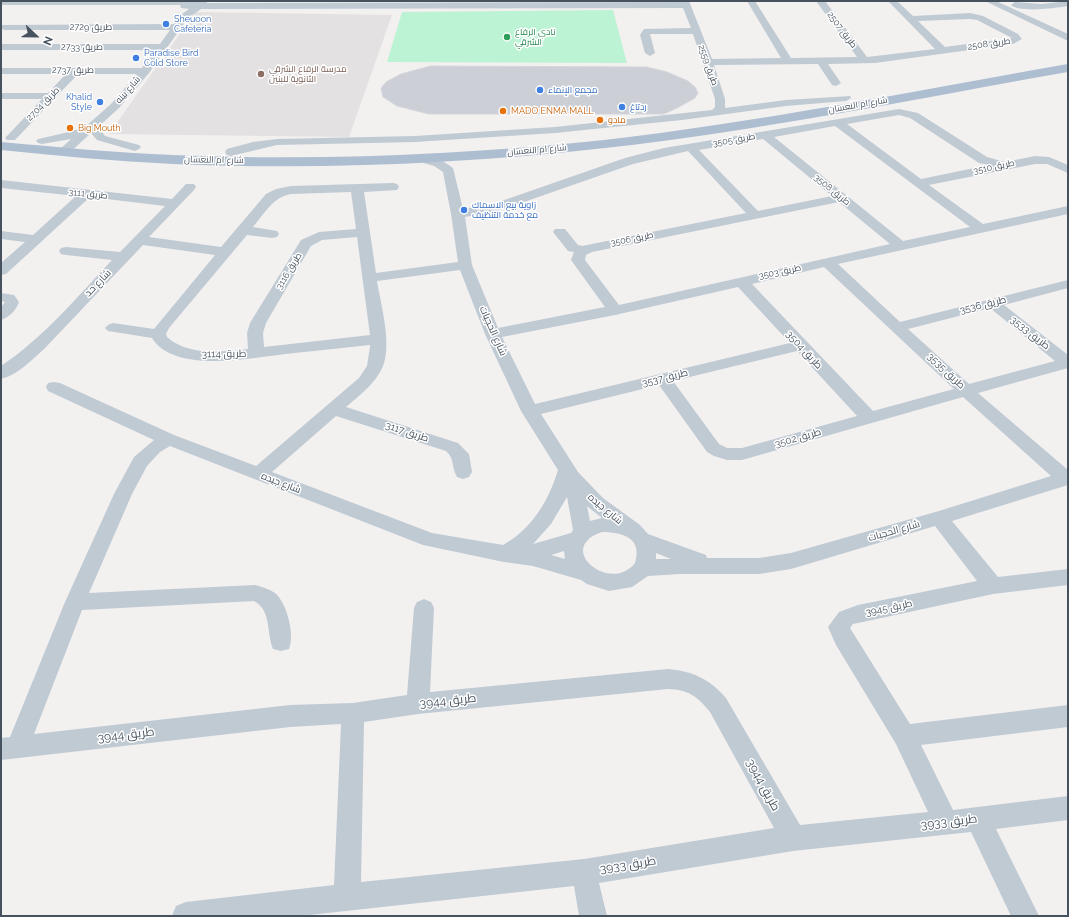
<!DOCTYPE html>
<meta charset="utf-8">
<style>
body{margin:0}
#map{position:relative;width:1069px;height:917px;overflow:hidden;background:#f3f0f0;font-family:Raleway,sans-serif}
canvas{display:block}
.frame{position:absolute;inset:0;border:2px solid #47525f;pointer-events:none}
.north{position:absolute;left:16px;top:16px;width:40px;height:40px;-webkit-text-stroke:3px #fff;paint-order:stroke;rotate:112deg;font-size:11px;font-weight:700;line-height:16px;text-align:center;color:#47525f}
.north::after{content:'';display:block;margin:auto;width:14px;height:18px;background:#47525f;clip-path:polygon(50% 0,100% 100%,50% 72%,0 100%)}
</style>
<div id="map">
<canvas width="1069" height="917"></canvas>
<div class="frame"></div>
<div class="north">N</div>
</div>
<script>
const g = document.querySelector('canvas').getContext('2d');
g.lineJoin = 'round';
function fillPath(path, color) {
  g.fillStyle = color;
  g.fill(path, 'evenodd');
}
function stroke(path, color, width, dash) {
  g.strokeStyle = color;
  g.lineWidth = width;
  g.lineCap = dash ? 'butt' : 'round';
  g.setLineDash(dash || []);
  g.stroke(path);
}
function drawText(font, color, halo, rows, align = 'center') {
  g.font = font + ' Raleway,Cairo,sans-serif';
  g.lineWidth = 3;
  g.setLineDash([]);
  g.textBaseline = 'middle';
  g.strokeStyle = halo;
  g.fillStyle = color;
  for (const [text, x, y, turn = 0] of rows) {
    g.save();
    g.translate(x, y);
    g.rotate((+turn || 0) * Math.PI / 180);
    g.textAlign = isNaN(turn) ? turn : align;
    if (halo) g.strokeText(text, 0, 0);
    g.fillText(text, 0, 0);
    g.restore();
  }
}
fillPath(new Path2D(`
 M 195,12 L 392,15 L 349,137 L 109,134 Z`), '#e4e1e2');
fillPath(new Path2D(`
 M 613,10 L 627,63 L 387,62 L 402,12 Z`), '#bcf3d4');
const building = new Path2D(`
 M 431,66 L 647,67 L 667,72 L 688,81 L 695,87 L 698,93 L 695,98 L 677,108 L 664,114 L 429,114 L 397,106 L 383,97 L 381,88 L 386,82 L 401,74 Z`);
fillPath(building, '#cccfd5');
stroke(building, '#d4d6dc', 1);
fillPath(new Path2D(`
 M 1,1 L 206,1 L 207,3 L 681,2 L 681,1 L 689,1 L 712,59 L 781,58 L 747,1 L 755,1 L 791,58 L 857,57 L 816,1 L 825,1 L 867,57 L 935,49 L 888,1 L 897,1 L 913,16 L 970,13 L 983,16 L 1018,34 L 1022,39 L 1013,44 L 875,63 L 828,64 L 841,83 L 836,86 L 832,85 L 818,64 L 714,65 L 725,99 L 725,108 L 786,100 L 850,96 L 851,98 L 846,101 L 786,106 L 682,120 L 555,133 L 415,142 L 277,145 L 231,156 L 227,155 L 225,152 L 227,149 L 253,142 L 277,139 L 415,136 L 555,127 L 712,110 L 715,107 L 715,99 L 693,34 L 650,34 L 655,53 L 650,56 L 645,53 L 640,35 L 644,29 L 691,28 L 683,8 L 201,9 L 188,18 L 149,73 L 119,108 L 97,128 L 100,129 L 105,136 L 139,145 L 141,147 L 139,149 L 135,151 L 97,140 L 91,133 L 67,155 L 59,155 L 57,152 L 71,139 L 42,144 L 38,143 L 36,141 L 38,139 L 69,132 L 85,127 L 111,104 L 137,74 L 78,74 L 15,140 L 7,140 L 5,138 L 7,136 L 42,99 L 1,99 L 1,93 L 48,93 L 66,74 L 1,74 L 1,68 L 142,68 L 155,50 L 1,50 L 1,44 L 160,44 L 170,30 L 5,30 L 2,29 L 2,25 L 174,24 L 182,14 L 189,9 L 181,8 L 180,5 L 1,5 ZM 970,19 L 977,20 L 1012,38 L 945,47 L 918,21 Z
 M 985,1 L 996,1 L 1068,34 L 1068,41 Z
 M 1068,1 L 1068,6 C 1056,8 1019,13 1011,5 L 1015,2 L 1042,4 Z
 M 899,109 L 918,113 L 987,157 L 1005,162 L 1035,156 L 1049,157 L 1068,165 L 1068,173 L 1047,164 L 1035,164 L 929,185 L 983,224 L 1068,206 L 1068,214 L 838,264 L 900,322 L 1068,280 L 1068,288 L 1004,305 L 1068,355 L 1068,368 L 978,393 L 1068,470 L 1068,485 L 952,521 L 998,577 L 1068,569 L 1068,585 L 993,594 L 858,623 L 853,624 L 850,628 L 910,724 L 1068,705 L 1068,727 L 921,745 L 953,810 L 1068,796 L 1068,820 L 996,829 L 1039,916 L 1011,916 L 971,832 L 793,851 L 599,883 L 607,916 L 579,916 L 574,886 L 300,916 L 172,916 L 176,906 L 186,902 L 334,885 L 341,724 L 290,727 L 1,760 L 1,738 L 10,737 L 65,602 L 114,494 L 134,457 L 154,440 L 48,391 L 46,387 L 48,383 L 54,382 L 60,383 L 174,435 L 256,466 L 359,378 L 367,366 L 370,347 L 370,345 C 342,348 314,351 285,354 C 251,358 174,374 152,338 L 108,331 L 105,328 L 108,325 L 113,323 L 154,329 L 215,255 L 143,245 L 46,347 C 33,359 18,375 1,379 L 1,366 C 43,338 77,297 112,260 L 66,255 L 61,254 L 59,251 L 61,248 L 66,247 L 120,252 L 165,206 L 90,197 L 6,274 L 1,275 L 1,263 L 25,242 L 1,239 L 1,231 L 33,235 L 76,196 L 1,188 L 1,180 L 172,199 L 186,184 L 194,184 L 196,187 L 194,190 L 149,237 L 221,247 L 266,194 L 276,189 L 291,186 L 393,183 L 397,184 L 399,187 L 397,190 L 364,192 L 376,273 L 458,262 L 451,214 L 443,172 L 434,166 L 417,161 L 415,158 L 417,155 C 429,152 444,161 453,168 L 463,209 L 493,204 L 625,158 L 664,148 ZM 899,115 L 910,118 L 979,163 L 989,165 L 921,179 L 847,124 ZM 835,126 L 970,227 L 903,241 L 774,137 ZM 763,139 L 832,196 L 758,211 L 699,150 ZM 688,151 L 746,213 L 582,246 L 578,245 L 565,229 L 555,229 L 553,232 L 568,251 L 574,252 L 571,260 L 605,307 L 498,328 L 472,265 L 465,217 L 501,210 L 633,164 ZM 351,192 L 356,229 L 319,232 L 301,240 L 250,323 L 247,333 L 248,349 C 222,352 188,356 167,337 L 166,334 L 169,328 L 247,235 L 272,238 L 277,237 L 279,234 L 277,231 L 253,227 C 264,214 273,197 291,194 ZM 839,202 L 890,244 L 619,305 L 585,260 L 586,255 L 592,252 ZM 357,237 L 370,335 L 264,347 L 263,333 L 266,323 L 311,246 L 322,240 ZM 824,267 L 954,389 L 873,411 L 752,284 ZM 460,270 L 485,334 L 521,411 L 558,470 C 549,500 532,529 503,545 L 432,533 L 272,472 L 336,416 L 446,451 C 455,459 451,467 457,477 L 463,479 L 469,477 L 472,472 L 469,454 L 458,443 L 346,407 C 360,395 376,383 383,366 C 392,344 381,305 377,281 ZM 738,287 L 790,343 L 535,404 L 502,337 L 615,315 ZM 990,308 L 1055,361 L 969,384 L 908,329 ZM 797,351 L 857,416 L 742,448 L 727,448 L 719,444 L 673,381 ZM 659,385 L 707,452 L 714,456 L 727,460 L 742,460 L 963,397 L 1051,476 L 939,511 L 791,553 L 759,558 L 707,558 L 706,555 L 648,534 L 640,525 L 603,498 L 578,472 L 541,414 ZM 170,446 L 423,545 L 504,562 L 533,566 L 581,580 L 587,584 L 609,591 L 632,587 L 648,576 L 680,574 L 759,574 L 791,569 L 935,526 L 977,581 L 858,605 L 839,612 L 828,627 L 836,645 L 896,744 L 928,812 L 800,825 L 726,698 C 710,679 692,671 668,669 L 430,692 L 434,608 L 431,602 L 424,599 L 417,602 L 414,608 L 407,695 L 353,703 L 290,705 L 34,734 L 82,610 L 254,601 C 272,611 266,632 273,649 L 281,651 L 289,649 C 295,635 287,603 275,593 C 269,589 262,587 255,585 L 89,593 L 132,494 L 147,466 L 160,452 ZM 567,497 L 573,530 L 571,533 L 533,544 L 551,524 ZM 587,506 L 602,518 L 590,521 ZM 602,532 C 621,532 643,537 635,563 C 613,591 568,558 588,540 C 591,536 597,534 602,532 ZM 564,551 L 565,559 L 551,555 ZM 656,553 L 671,559 L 656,559 ZM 668,689 C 689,690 697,696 710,712 L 774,828 L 584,859 L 361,882 L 364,722 L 418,714 Z
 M 1,293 L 14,295 L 19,302 C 16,310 10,317 1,320 L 1,307 L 5,302 L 1,301 Z`), '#c0cad3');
fillPath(new Path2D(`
 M 1068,64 L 1068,72 C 914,99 760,131 605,148 C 462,164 317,170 173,164 C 116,161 58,156 1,150 L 1,142 C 58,147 116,153 173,155 C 317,161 461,155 604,140 C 760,122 914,91 1068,64 Z`), '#aebed1');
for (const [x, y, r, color] of [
 [166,24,4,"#3f7fe0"],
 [507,37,4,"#2e9e5b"],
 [136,58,4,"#3f7fe0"],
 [261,74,4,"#8d6e63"],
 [540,90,4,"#3f7fe0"],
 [100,102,4,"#3f7fe0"],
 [622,107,4,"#3f7fe0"],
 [503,111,4,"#e8710a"],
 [600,120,4,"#e8710a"],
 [70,128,4,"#e8710a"],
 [464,210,4,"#3f7fe0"]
]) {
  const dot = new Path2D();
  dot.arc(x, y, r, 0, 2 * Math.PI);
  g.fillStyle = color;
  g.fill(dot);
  stroke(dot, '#fff', 1.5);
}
drawText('9px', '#366cbe', '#fff', [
 ["Sheuoon",174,19],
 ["Cafeteria",174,29],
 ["Paradise Bird",144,53],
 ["Cold Store",144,63],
 ["مجمع الإنماء",548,90],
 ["Khalid",92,97,"right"],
 ["Style",92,107,"right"],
 ["ردتاغ",630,107],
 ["زاوية بيع الاسماك",472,205],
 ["مع خدمة التنظيف",472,215]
], 'left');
drawText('9px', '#47525f', '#fff', [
 ["طريق 2729",91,27],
 ["طريق 2507",842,30,53],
 ["طريق 2508",989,44,-8],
 ["طريق 2733",82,47],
 ["طريق 2559",708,65,70],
 ["طريق 2737",73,70],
 ["شارع بينه",128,90,-49],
 ["طريق 2704",43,104,-46],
 ["شارع ام النعسان",858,105,-10],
 ["طريق 3505",734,140,-10],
 ["شارع ام النعسان",537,150,-5],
 ["شارع ام النعسان",214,160,1],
 ["طريق 3510",994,167,-12],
 ["طريق 3508",832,190,39],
 ["طريق 3111",88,194,6],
 ["طريق 3506",632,239,-11],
 ["طريق 3116",289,271,-59],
 ["طريق 3503",780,272,-12]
]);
drawText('9px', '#27864d', '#fff', [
 ["نادي الرفاع",515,32],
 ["الشرقي",515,42]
], 'left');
drawText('9px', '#785e54', '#fff', [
 ["مدرسة الرفاع الشرقي",269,69],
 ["الثانوية للبنين",269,79]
], 'left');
drawText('9px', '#c56008', '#fff', [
 ["MADO ENMA MALL",511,111],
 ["مادو",608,120],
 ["Big Mouth",78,128]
], 'left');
drawText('10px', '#47525f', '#fff', [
 ["شارع حد",98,283,-46],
 ["طريق 3536",983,305,-14],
 ["شارع الحجيات",493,331,66],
 ["طريق 3533",1030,333,38],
 ["طريق 3504",804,350,47],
 ["طريق 3114",224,354,-1],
 ["طريق 3535",946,371,43],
 ["طريق 3537",665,378,-14],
 ["طريق 3117",407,432,18],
 ["طريق 3502",798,438,-16],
 ["شارع جيده",281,483,21],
 ["شارع جيده",605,509,40],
 ["شارع الحجيات",894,531,-16],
 ["طريق 3945",889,608,-12]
]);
drawText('12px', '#47525f', '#fff', [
 ["طريق 3944",448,701,-6],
 ["طريق 3944",126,735,-7],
 ["طريق 3944",763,785,61],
 ["طريق 3933",949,822,-7],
 ["طريق 3933",628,865,-9]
]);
</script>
